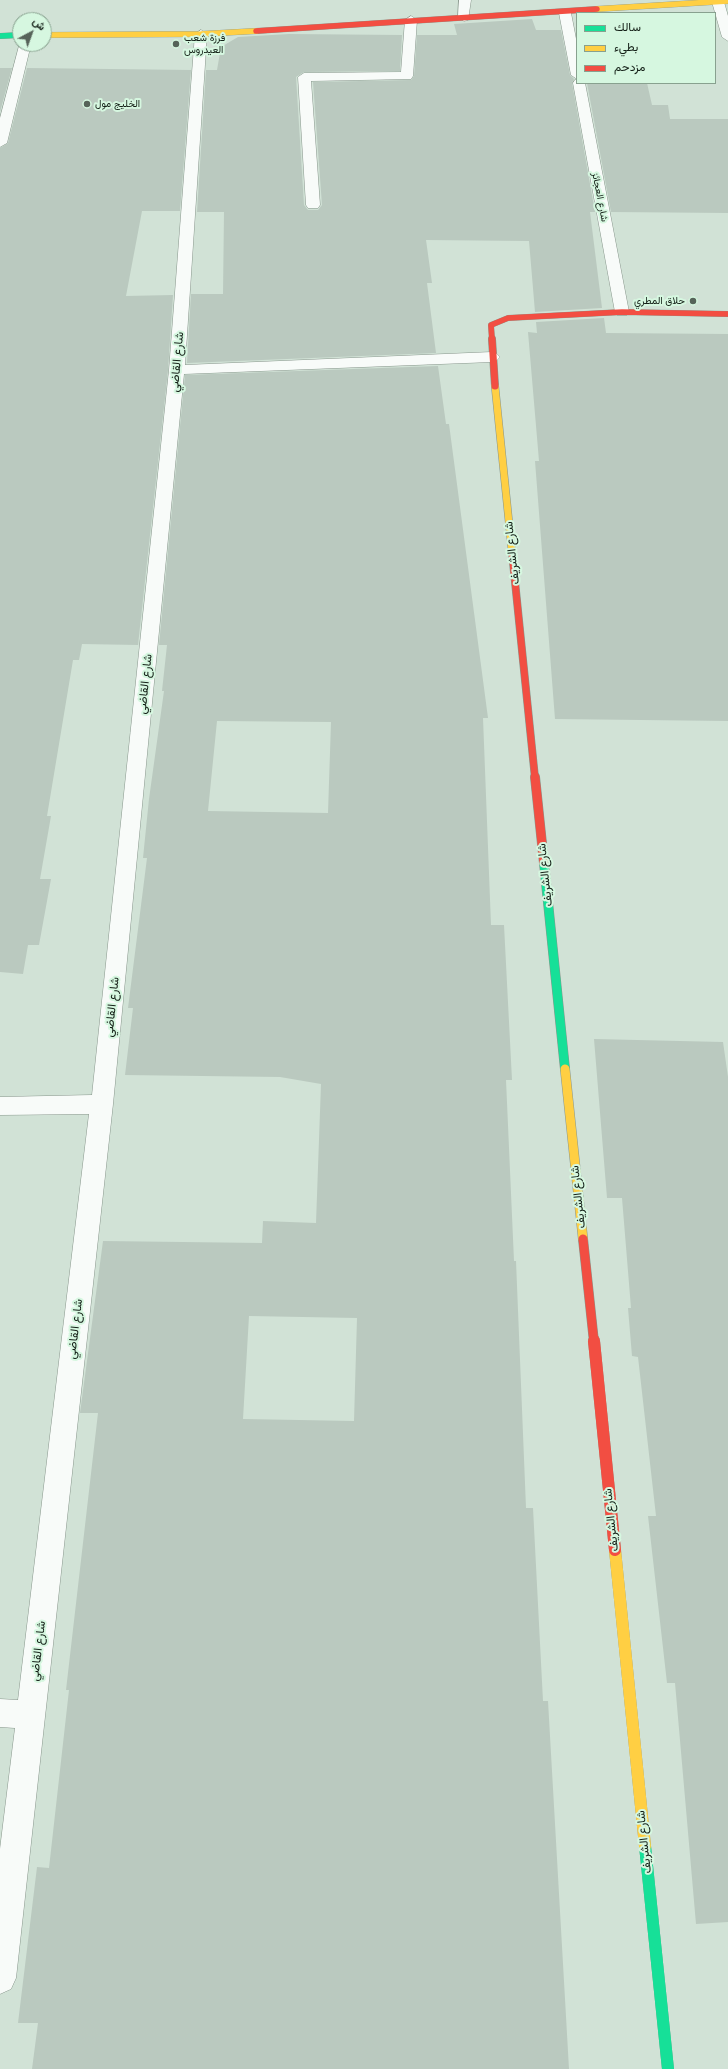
<!DOCTYPE html>
<meta charset="utf-8">
<style>
body{margin:0}
#map{position:relative;width:728px;height:2069px;overflow:hidden;background:#d1e2d6;font-family:Quicksand,Vazirmatn,sans-serif}
canvas{display:block}
.legend{position:absolute;left:576px;top:12px;width:140px;height:72px;box-sizing:border-box;background:#d6f7e0;border:1px solid #88a18f;margin:0;padding:5px 7px;list-style:none;font-size:12px;color:#131f16}
.legend li{display:flex;align-items:center;gap:8px;height:20px}
.legend b{width:20px;border:1px solid #88a18f}
.north{position:absolute;left:12px;top:12px;width:40px;height:40px;box-sizing:border-box;background:#d6f7e0;border:1px solid #88a18f;border-radius:50%;rotate:41deg;font-size:11px;font-weight:700;line-height:16px;text-align:center;color:#131f16}
.north::after{content:'';display:block;margin:auto;width:14px;height:18px;background:#566359;clip-path:polygon(50% 0,100% 100%,50% 72%,0 100%)}
</style>
<div id="map">
<canvas width="728" height="2069"></canvas>
<ul class="legend">
<li><b style="height:5px;background:#16e098"></b>سالك</li>
<li><b style="height:5px;background:#ffcf43"></b>بطيء</li>
<li><b style="height:5px;background:#f24e42"></b>مزدحم</li>
</ul>
<div class="north">ش</div>
</div>
<script>
const g = document.querySelector('canvas').getContext('2d');
g.lineJoin = 'round';
function fillPath(path, color) {
  g.fillStyle = color;
  g.fill(path, 'evenodd');
}
function stroke(path, color, width, dash) {
  g.strokeStyle = color;
  g.lineWidth = width;
  g.lineCap = dash ? 'butt' : 'round';
  g.setLineDash(dash || []);
  g.stroke(path);
}
function drawText(font, color, halo, rows, align = 'center') {
  g.font = font + ' Quicksand,Vazirmatn,sans-serif';
  g.lineWidth = 4;
  g.setLineDash([]);
  g.textBaseline = 'middle';
  g.strokeStyle = halo;
  g.fillStyle = color;
  for (const [text, x, y, turn = 0] of rows) {
    g.save();
    g.translate(x, y);
    g.rotate((+turn || 0) * Math.PI / 180);
    g.textAlign = isNaN(turn) ? turn : align;
    if (halo) g.strokeText(text, 0, 0);
    g.fillText(text, 0, 0);
    g.restore();
  }
}
fillPath(new Path2D(`
 M 532,19 L 536,30 L 561,30 L 570,75 L 574,79 L 572,83 L 595,212 L 590,212 L 602,308 L 535,312 L 529,241 L 426,240 L 432,283 L 427,283 L 436,353 L 187,363 L 191,294 L 223,294 L 224,212 L 197,212 L 206,70 L 217,70 L 221,47 L 238,37 L 289,34 L 402,35 L 400,71 L 304,72 L 296,77 L 304,205 L 308,210 L 318,210 L 322,205 L 313,82 L 411,80 L 414,76 L 417,35 L 457,35 L 454,24 Z
 M 0,68 L 12,68 L 0,112 Z
 M 27,68 L 191,70 L 180,211 L 142,211 L 126,296 L 173,295 L 168,370 L 138,645 L 82,644 L 79,660 L 73,660 L 47,816 L 51,816 L 40,879 L 51,879 L 39,945 L 28,945 L 23,974 L 0,972 L 0,148 L 8,143 Z
 M 587,83 L 647,83 L 652,105 L 668,105 L 670,119 L 728,119 L 728,213 L 611,212 Z
 M 604,318 L 606,333 L 728,334 L 728,721 L 555,719 L 535,461 L 539,461 L 528,332 L 537,333 L 536,322 Z
 M 438,366 L 446,424 L 449,424 L 488,718 L 483,718 L 491,925 L 504,925 L 512,1080 L 506,1080 L 514,1261 L 516,1261 L 526,1508 L 533,1508 L 543,1701 L 548,1701 L 569,2069 L 32,2069 L 38,2023 L 18,2023 L 37,1867 L 49,1868 L 69,1690 L 66,1690 L 98,1413 L 80,1413 L 103,1241 L 262,1243 L 263,1221 L 316,1223 L 321,1084 L 280,1077 L 125,1075 L 133,1008 L 128,1008 L 147,858 L 143,858 L 149,799 L 164,691 L 162,691 L 167,645 L 159,645 L 185,375 ZM 217,721 L 331,722 L 328,813 L 208,811 ZM 249,1316 L 357,1318 L 354,1421 L 243,1419 Z
 M 594,1039 L 723,1042 L 728,1077 L 728,1922 L 696,1924 L 675,1683 L 667,1683 L 648,1516 L 656,1516 L 638,1357 L 632,1356 L 628,1308 L 631,1308 L 622,1198 L 607,1198 Z`), '#bac9bf');
const street = new Path2D(`
 M 459,0 L 471,0 L 468,20 L 464,21 L 458,17 Z
 M 714,0 L 722,0 L 724,2 L 728,16 L 728,41 L 722,37 L 712,2 Z
 M 565,9 L 571,13 L 577,44 L 577,79 L 571,75 L 559,13 Z
 M 411,16 L 417,20 L 413,76 L 411,79 L 311,81 L 320,205 L 318,208 L 308,208 L 306,205 L 298,77 L 304,73 L 401,72 L 405,20 Z
 M 201,30 L 207,34 L 185,365 L 492,352 L 497,354 L 500,357 L 497,360 L 492,362 L 184,374 L 113,1104 L 16,1978 L 11,1989 L 0,1994 L 0,1849 L 15,1728 L 0,1727 L 0,1699 L 18,1700 L 89,1114 L 0,1115 L 0,1097 L 92,1095 L 169,370 L 195,34 Z
 M 20,42 L 20,44 L 31,44 L 7,143 L 0,147 L 0,118 Z
 M 575,80 L 577,80 L 577,83 L 585,83 L 629,312 L 627,315 L 617,315 L 615,312 L 573,83 Z`);
const fastFar2 = new Path2D(`
 M 0,36 L 20,35`);
const fastFar1 = new Path2D(`
 M 544,863 L 565,1069`);
const fast = new Path2D(`
 M 645,1846 L 668,2069`);
const slowFar3 = new Path2D(`
 M 597,9 L 728,1
 M 44,35 L 201,34 L 256,31`);
const slowFar2 = new Path2D(`
 M 495,386 L 512,552`);
const slowFar1 = new Path2D(`
 M 565,1069 L 583,1239`);
const slow = new Path2D(`
 M 615,1550 L 645,1846`);
const jamFar3 = new Path2D(`
 M 256,31 L 597,9
 M 492,340 L 491,325 L 508,318 L 622,312 L 728,314`);
const jamFar2 = new Path2D(`
 M 492,339 L 495,386
 M 512,552 L 535,778`);
const jamFar1 = new Path2D(`
 M 535,777 L 544,863
 M 583,1239 L 594,1342`);
const jam = new Path2D(`
 M 594,1341 L 615,1550`);
stroke(street, '#88968c', 1);
stroke(fastFar2, '#88968c', 6);
stroke(fastFar1, '#88968c', 10);
stroke(fast, '#88968c', 12);
stroke(slowFar3, '#88968c', 6);
stroke(slowFar2, '#88968c', 8);
stroke(slowFar1, '#88968c', 10);
stroke(slow, '#88968c', 12);
stroke(jamFar3, '#88968c', 6);
stroke(jamFar2, '#88968c', 8);
stroke(jamFar1, '#88968c', 10);
stroke(jam, '#88968c', 12);
fillPath(street, '#f8fbf9');
stroke(fastFar2, '#16e098', 5.5);
stroke(fastFar1, '#16e098', 9);
stroke(fast, '#16e098', 12);
stroke(slowFar3, '#ffcf43', 5.5);
stroke(slowFar2, '#ffcf43', 7);
stroke(slowFar1, '#ffcf43', 9);
stroke(slow, '#ffcf43', 12);
stroke(jamFar3, '#f24e42', 5.5);
stroke(jamFar2, '#f24e42', 7);
stroke(jamFar1, '#f24e42', 9);
stroke(jam, '#f24e42', 12);
for (const [x, y, r, color] of [
 [176,44,4,"#566359"],
 [87,104,4,"#566359"],
 [693,301,4,"#566359"]
]) {
  const dot = new Path2D();
  dot.arc(x, y, r, 0, 2 * Math.PI);
  g.fillStyle = color;
  g.fill(dot);
  stroke(dot, '#d6f7e0', 1.5);
}
drawText('10px', '#131f16', '#d6f7e0', [
 ["فرزة شعب",184,38],
 ["العيدروس",184,50],
 ["الخليج مول",95,104],
 ["حلاق المطري",685,301,"right"]
], 'left');
drawText('10px', '#131f16', '#d6f7e0', [
 ["شارع العجائز",600,197,79]
]);
drawText('12px', '#131f16', '#d6f7e0', [
 ["شارع القاضي",177,362,-85],
 ["شارع الشريف",512,553,-96],
 ["شارع القاضي",145,684,-84],
 ["شارع الشريف",545,875,-96],
 ["شارع القاضي",112,1007,-84],
 ["شارع الشريف",578,1197,-96],
 ["شارع القاضي",75,1329,-83],
 ["شارع الشريف",611,1520,-96],
 ["شارع القاضي",38,1651,-83],
 ["شارع الشريف",644,1842,-96]
]);
</script>
